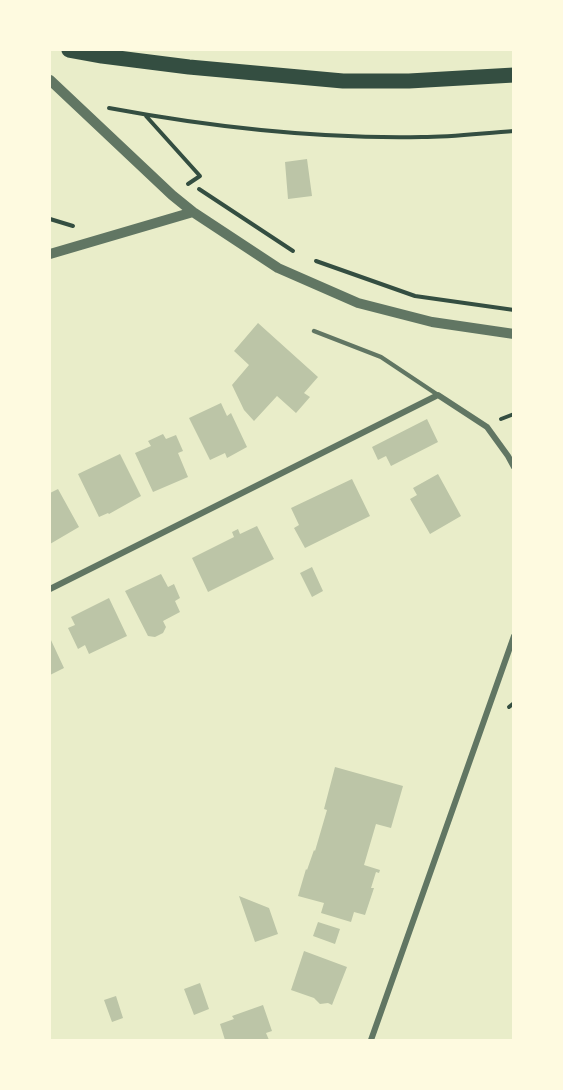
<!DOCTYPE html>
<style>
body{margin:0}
#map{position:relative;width:563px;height:1090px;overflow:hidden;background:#e9edc9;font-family:"PT Serif",serif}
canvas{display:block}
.frame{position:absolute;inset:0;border:51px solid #fefae0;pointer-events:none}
</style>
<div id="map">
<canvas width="563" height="1090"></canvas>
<div class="frame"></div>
</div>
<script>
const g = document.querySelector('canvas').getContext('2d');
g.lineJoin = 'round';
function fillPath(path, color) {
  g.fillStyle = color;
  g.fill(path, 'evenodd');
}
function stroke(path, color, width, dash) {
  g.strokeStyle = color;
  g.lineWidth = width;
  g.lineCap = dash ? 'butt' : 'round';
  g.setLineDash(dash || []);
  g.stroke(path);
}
fillPath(new Path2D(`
 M 307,159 L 312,196 L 288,199 L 285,162 Z
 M 258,323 L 318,377 L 304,393 L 310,397 L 296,413 L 277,396 L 254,421 L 244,410 L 232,385 L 249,365 L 234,351 Z
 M 221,403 L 227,416 L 231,413 L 247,447 L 227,458 L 225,453 L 210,460 L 189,418 Z
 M 427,419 L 438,442 L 391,466 L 386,456 L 378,460 L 372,447 Z
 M 163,434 L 166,439 L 176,435 L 183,451 L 178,453 L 188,477 L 153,492 L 135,453 L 151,446 L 148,441 Z
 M 120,454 L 141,496 L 109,514 L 108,513 L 99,517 L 78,474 Z
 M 438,474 L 461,516 L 430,534 L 410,499 L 417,495 L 413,488 Z
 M 352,479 L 370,516 L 305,548 L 294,528 L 299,525 L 291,508 Z
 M 58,489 L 79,527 L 50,544 L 50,493 Z
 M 257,526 L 274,559 L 208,592 L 192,558 L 234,537 L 232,532 L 238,529 L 240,534 Z
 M 312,567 L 323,591 L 312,597 L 300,573 Z
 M 161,574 L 168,587 L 174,584 L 180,598 L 175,601 L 180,612 L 163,621 L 166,627 L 163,633 L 155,637 L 148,636 L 125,591 Z
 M 109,598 L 127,636 L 89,654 L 85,645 L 78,649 L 68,628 L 75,625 L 71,617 Z
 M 50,638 L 64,668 L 50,675 Z
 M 335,767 L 403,786 L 391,828 L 376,824 L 364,865 L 380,870 L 379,873 L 376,872 L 371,888 L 374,888 L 365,915 L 354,912 L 351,922 L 321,913 L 324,903 L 298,896 L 306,869 L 307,870 L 314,850 L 315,851 L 327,810 L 324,809 Z
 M 239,896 L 269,908 L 278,934 L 255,942 Z
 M 318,922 L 340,929 L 335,944 L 313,936 Z
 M 304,951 L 347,967 L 332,1005 L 328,1003 L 320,1004 L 314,998 L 291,990 Z
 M 200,983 L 209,1009 L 194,1015 L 184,989 Z
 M 116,996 L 123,1018 L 112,1022 L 104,1000 Z
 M 263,1005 L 272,1031 L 266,1033 L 269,1040 L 225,1040 L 220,1024 L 234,1019 L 232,1016 Z`), '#bcc5a7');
stroke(new Path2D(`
 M 109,108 C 211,127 318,139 422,137 C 453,137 483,133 514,131
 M 146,116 L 200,176 L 188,184
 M 199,189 L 293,251
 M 50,219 L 73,226
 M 316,261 L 415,296 L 514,310
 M 501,419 L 514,414
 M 509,707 L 514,703`), '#344e41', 4);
stroke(new Path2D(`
 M 314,331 L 381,357 L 438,395`), '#617663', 4.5);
stroke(new Path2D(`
 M 50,589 L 438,395 L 487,427 L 508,456 L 514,467
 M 371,1040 L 514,636`), '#617663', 6);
stroke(new Path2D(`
 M 50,80 L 172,195 L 193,212 L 278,268 L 358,303 L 432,322 L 514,334
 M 50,254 L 193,212`), '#617663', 10);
stroke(new Path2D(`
 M 69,50 L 102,56 L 189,67 L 343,81 L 409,81 L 514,75`), '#344e41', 15);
</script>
